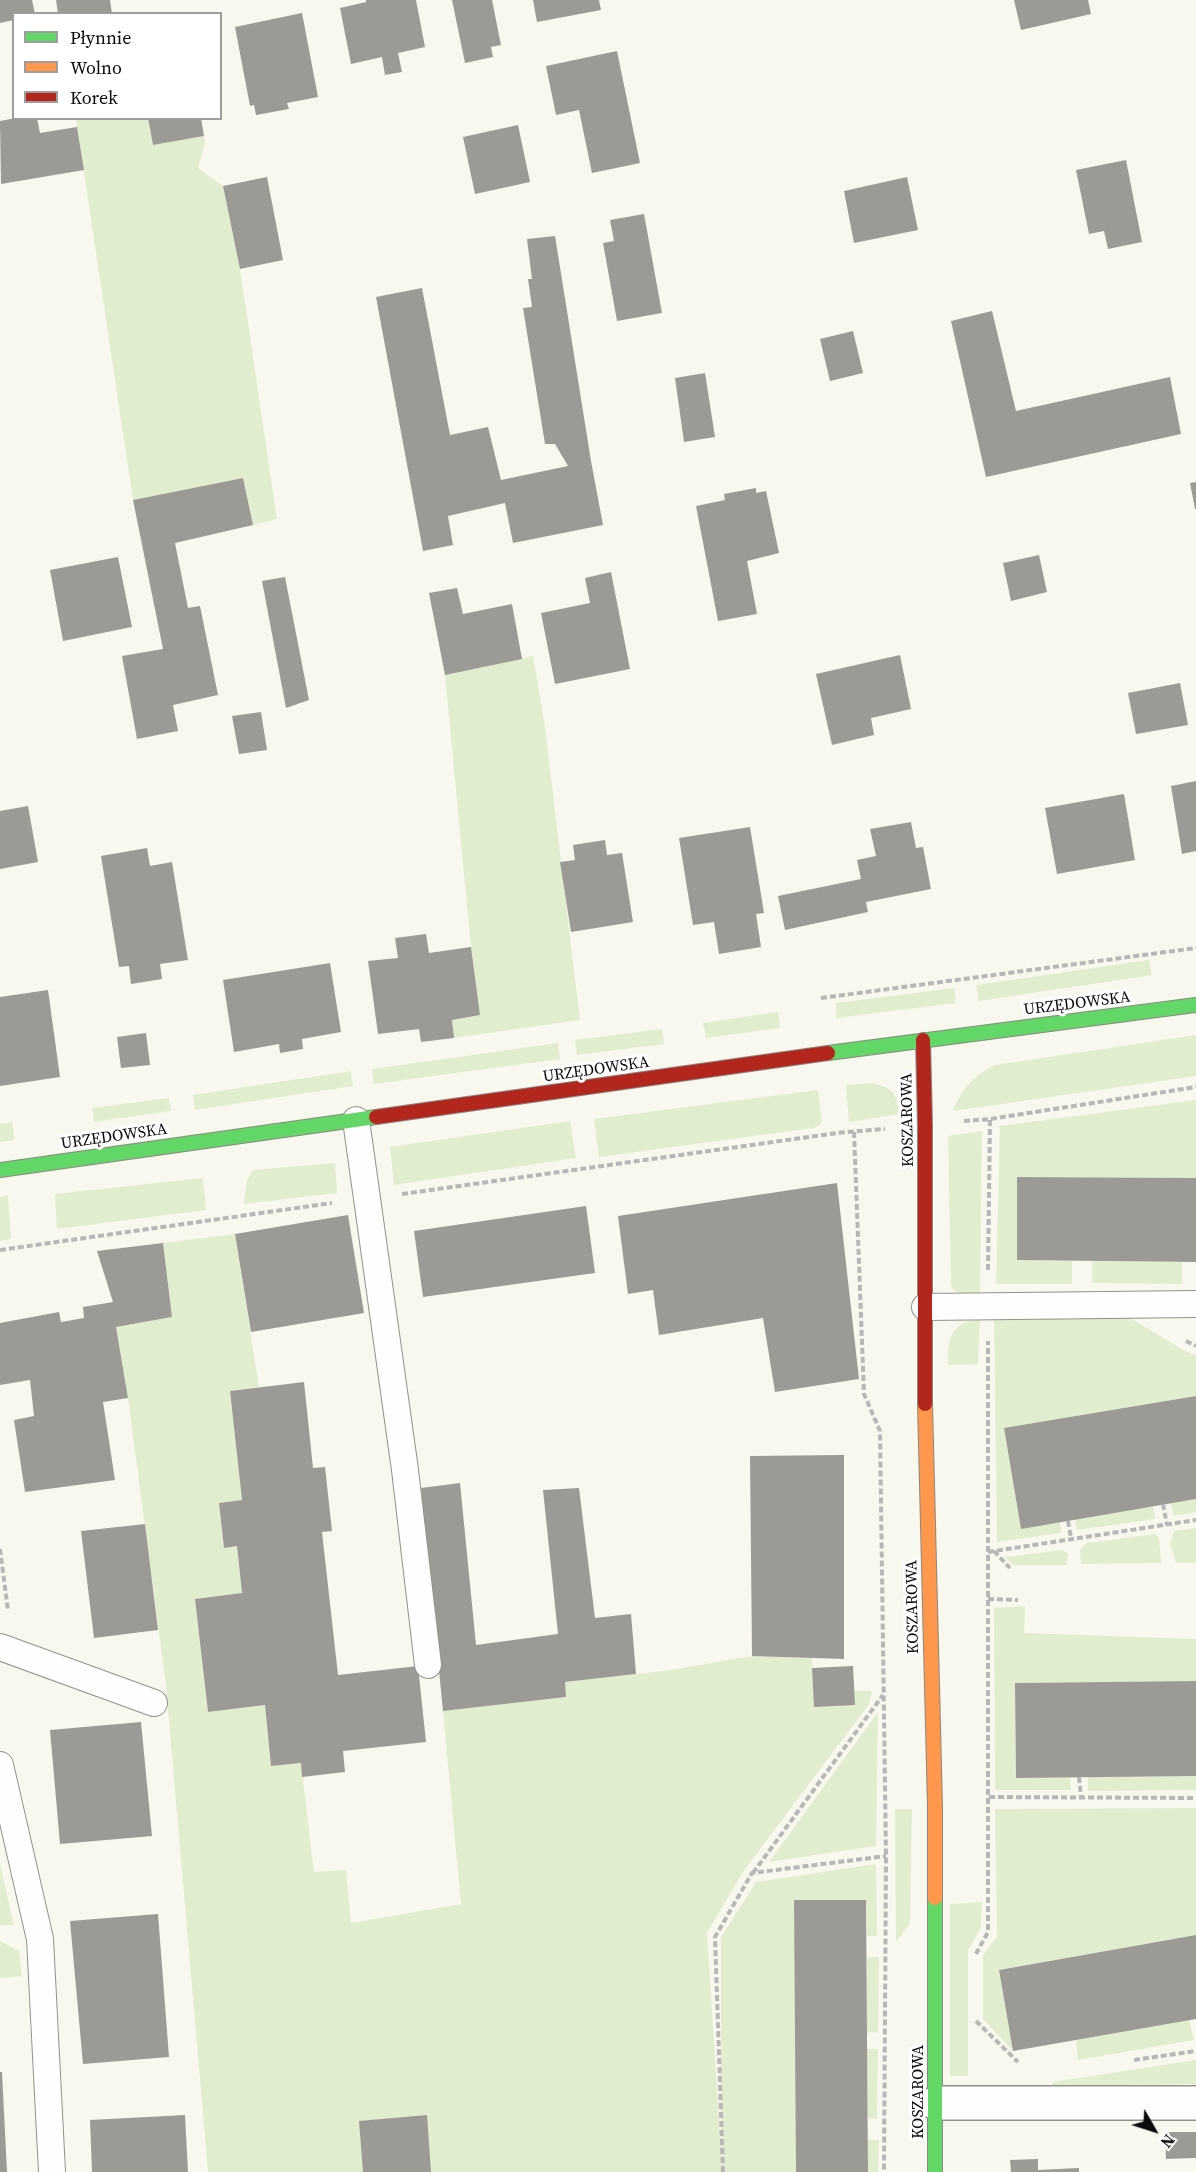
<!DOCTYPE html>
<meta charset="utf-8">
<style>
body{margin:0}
#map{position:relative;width:1196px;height:2172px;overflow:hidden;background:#f9f8ee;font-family:"Source Serif 4",serif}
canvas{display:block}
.legend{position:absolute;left:12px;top:12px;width:210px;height:108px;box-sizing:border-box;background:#fff;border:2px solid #9d9d9d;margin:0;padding:8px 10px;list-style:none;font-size:18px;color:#0b0b0b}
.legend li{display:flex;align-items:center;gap:12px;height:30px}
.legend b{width:30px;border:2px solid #9d9d9d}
.north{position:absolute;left:1124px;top:2100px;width:60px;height:60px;-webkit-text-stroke:4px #fff;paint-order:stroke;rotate:129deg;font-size:16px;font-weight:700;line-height:24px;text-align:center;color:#0b0b0b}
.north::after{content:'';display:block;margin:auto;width:21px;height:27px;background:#0b0b0b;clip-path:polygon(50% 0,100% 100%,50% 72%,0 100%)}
</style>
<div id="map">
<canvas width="1196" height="2172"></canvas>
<ul class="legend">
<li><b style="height:8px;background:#63d668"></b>Płynnie</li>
<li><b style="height:8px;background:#ff974d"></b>Wolno</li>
<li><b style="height:8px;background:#b3261e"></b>Korek</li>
</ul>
<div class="north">N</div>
</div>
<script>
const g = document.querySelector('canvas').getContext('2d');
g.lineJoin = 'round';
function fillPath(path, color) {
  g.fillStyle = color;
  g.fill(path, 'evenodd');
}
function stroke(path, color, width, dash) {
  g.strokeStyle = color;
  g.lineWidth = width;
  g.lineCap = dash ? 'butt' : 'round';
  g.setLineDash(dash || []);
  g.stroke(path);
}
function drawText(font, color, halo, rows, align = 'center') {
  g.font = font + ' "Source Serif 4",serif';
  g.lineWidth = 6;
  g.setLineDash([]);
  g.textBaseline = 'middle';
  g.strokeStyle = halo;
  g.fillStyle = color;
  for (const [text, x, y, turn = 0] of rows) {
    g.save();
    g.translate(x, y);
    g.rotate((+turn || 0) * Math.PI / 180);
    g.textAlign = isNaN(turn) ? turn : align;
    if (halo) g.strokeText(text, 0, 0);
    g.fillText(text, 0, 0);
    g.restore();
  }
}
fillPath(new Path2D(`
 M 76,119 L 148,119 L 153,145 L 204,136 L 205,144 L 198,168 L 223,186 L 240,269 L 277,519 L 253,525 L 243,478 L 133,500 Z
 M 533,656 L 545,727 L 580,1020 L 454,1038 L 452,1020 L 480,1015 L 471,947 L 445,675 Z
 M 1149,960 L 1152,975 L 979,1001 L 976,985 Z
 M 954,988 L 956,1003 L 836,1018 L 836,1003 Z
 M 778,1012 L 780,1028 L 706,1038 L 703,1023 Z
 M 662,1029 L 664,1044 L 577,1055 L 575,1040 Z
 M 1196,1035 L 1196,1076 L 953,1111 C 962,1088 973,1076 995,1065 Z
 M 558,1043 L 560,1059 L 374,1084 L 372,1069 Z
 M 351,1071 L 353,1086 L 195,1110 L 193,1095 Z
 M 869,1083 C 892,1087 897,1092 899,1114 L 849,1122 L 846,1085 Z
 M 818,1090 L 822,1121 L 820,1125 L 814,1128 L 599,1157 L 594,1119 Z
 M 169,1098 L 171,1111 L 94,1122 L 92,1108 Z
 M 1196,1100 L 1196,1178 L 1017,1177 L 1017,1260 L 1072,1261 L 1072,1284 L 996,1284 L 1000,1126 Z
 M 570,1121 L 576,1158 L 394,1185 L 390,1147 Z
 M 12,1122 L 15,1140 L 0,1142 L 0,1124 Z
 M 982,1131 L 980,1297 C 969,1296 958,1296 951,1286 L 948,1136 Z
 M 335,1163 L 337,1193 L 244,1204 L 247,1180 L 253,1170 Z
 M 203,1178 L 206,1210 L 57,1229 L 55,1194 Z
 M 8,1195 L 11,1239 L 0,1241 L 0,1197 Z
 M 235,1234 L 259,1387 L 230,1391 L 242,1500 L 219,1503 L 224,1548 L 237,1546 L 242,1593 L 195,1599 L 208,1712 L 265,1705 L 271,1766 L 301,1763 L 314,1872 L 346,1870 L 351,1923 L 461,1904 L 443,1711 L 566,1697 L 565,1682 L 665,1671 L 752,1656 L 812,1658 L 814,1707 L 854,1691 L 872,1691 L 869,1704 L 743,1872 L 707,1933 L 721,2150 L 721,1937 L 756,1882 L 876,1864 L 877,1936 L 867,1936 L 866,1900 L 796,2172 L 208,2172 L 166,1686 L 128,1398 L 116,1327 L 172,1317 L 163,1243 Z
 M 1092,1261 L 1182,1262 L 1182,1284 L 1092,1283 Z
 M 994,1316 L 1127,1316 L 1185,1351 L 1196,1355 L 1196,1396 L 1004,1429 L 1021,1528 L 1060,1522 L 1061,1533 L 997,1542 Z
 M 980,1318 L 978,1364 L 948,1365 C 947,1339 950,1323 980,1318 Z
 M 1196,1499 L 1196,1512 L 1173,1516 L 1171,1503 Z
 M 1153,1506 L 1155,1519 L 1077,1530 L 1075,1519 Z
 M 1196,1528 L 1196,1563 L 1176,1563 L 1170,1544 L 1174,1531 Z
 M 1155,1534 L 1159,1538 L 1161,1563 L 1081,1564 L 1080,1550 L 1087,1543 Z
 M 1063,1550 L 1068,1554 L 1067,1565 L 1013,1565 L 1005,1557 Z
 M 1025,1606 L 1024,1633 L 1196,1639 L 1196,1681 L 1015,1683 L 1016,1778 L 1070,1777 L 1071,1790 L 995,1790 L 994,1608 Z
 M 878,1712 L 876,1846 L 769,1862 Z
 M 1196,1776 L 1196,1790 L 1088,1791 L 1088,1777 Z
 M 1196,1808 L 1196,1935 L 999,1970 L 1013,2051 L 983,2019 L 983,1955 L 997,1937 L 995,1809 Z
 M 895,1809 L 912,1809 L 910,1923 L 896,1942 Z
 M 0,1864 L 14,1925 L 0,1925 Z
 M 982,1902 L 981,1928 L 968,1950 L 968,2076 L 950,2076 L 950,1904 Z
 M 0,1941 L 19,1951 L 22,1976 L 0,1978 Z
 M 867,1957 L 879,1957 L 878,2032 L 867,2033 Z
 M 1189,2020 L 1194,2040 L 1078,2060 L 1076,2040 Z
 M 867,2049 L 878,2049 L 877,2119 L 868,2118 Z
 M 1196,2060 L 1196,2084 L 1051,2086 L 1053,2082 Z
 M 868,2140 L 879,2140 L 878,2172 L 868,2172 Z`), '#e0eecf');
fillPath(new Path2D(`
 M 0,0 L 32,0 L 35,14 L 14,14 L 14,20 L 0,23 Z
 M 56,0 L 110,0 L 112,14 L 58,14 Z
 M 366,0 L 416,0 L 425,47 L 398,53 L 402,72 L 385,75 L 382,57 L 351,64 L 340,8 L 366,2 Z
 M 452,0 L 492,0 L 501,45 L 491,47 L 493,57 L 465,63 Z
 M 533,0 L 599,0 L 601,10 L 537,22 Z
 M 1014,0 L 1088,0 L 1091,14 L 1021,30 Z
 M 302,13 L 318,97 L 287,103 L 289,109 L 256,115 L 254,105 L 250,106 L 235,27 Z
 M 617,51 L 640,163 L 592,173 L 579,110 L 556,115 L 546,66 Z
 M 16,118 L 37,118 L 40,133 L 77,127 L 84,170 L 1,184 L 0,121 Z
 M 148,118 L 201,118 L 204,136 L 153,145 Z
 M 518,125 L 530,182 L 475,194 L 463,137 Z
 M 1126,160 L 1142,242 L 1108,249 L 1104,231 L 1089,234 L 1076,170 Z
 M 267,177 L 283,260 L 240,269 L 223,186 Z
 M 907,177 L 918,230 L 854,243 L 844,191 Z
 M 644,214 L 662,313 L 617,321 L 603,243 L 614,241 L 610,220 Z
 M 555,236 L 591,461 L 603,525 L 513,543 L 505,503 L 448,516 L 453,545 L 423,551 L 376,297 L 422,288 L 450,435 L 488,427 L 501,480 L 568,466 L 555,444 L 545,444 L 523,308 L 532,307 L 528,279 L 532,279 L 527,239 Z
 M 992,311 L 1016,411 L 1170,377 L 1181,434 L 986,477 L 951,321 Z
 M 853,331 L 863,373 L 830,381 L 820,339 Z
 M 705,373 L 715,437 L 684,442 L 675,378 Z
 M 243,478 L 253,525 L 175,543 L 188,608 L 200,606 L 218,695 L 173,705 L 178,731 L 137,739 L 122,656 L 163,649 L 133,500 Z
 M 1196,482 L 1196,509 L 1195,509 L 1190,483 Z
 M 756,488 L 756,493 L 766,491 L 779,553 L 747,561 L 757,614 L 718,621 L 696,506 L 725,500 L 724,494 Z
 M 1039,555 L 1047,592 L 1011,601 L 1003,563 Z
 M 118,557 L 132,627 L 63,641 L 50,570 Z
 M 611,572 L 630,669 L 555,684 L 541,613 L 590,603 L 585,578 Z
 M 285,577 L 309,700 L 286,708 L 262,581 Z
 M 457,588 L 463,614 L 512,604 L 522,659 L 445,675 L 429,593 Z
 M 900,655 L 911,709 L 871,718 L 874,735 L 832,745 L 816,674 Z
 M 1180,683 L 1188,725 L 1136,734 L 1128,693 Z
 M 261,712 L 267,750 L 239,754 L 232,716 Z
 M 1196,781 L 1196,851 L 1182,854 L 1171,786 Z
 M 1124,794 L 1135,860 L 1057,874 L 1045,808 Z
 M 28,806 L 38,862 L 0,869 L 0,811 Z
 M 911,822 L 916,848 L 923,847 L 931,889 L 866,902 L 868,912 L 785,930 L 778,896 L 861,879 L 857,860 L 876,856 L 870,829 Z
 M 750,827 L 764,913 L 756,914 L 761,947 L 719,954 L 714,922 L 693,925 L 679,838 Z
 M 605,840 L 607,855 L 622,853 L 633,922 L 571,932 L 560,862 L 575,860 L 573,845 Z
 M 147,848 L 150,866 L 172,862 L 188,960 L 160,964 L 162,979 L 131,984 L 129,966 L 119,967 L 101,856 Z
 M 426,934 L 429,953 L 471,947 L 480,1015 L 452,1020 L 454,1038 L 421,1042 L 419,1029 L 378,1034 L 368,961 L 398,958 L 395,938 Z
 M 330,963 L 341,1032 L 302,1039 L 303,1049 L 280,1053 L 279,1044 L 234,1052 L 223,980 Z
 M 48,990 L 60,1077 L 0,1086 L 0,997 Z
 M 146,1033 L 150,1065 L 121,1068 L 117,1037 Z
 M 1017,1177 L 1196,1178 L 1196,1262 L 1017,1260 Z
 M 837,1183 L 859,1379 L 775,1392 L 763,1318 L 659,1335 L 653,1290 L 628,1294 L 618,1216 Z
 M 586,1206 L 595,1273 L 423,1297 L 414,1231 Z
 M 348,1215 L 364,1313 L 251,1332 L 235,1234 Z
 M 163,1243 L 172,1317 L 116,1327 L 128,1398 L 103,1402 L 115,1480 L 25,1492 L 14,1420 L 34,1416 L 30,1380 L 0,1385 L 0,1323 L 59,1312 L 61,1322 L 84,1318 L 83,1307 L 113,1302 L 97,1251 Z
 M 304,1382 L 313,1468 L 325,1467 L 332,1531 L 322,1532 L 338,1675 L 418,1666 L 426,1742 L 343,1751 L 345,1772 L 302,1777 L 301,1763 L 271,1766 L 265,1705 L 208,1712 L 195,1599 L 242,1593 L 237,1546 L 224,1548 L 219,1503 L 242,1500 L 230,1391 Z
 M 1196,1396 L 1196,1499 L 1021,1529 L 1004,1428 Z
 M 844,1455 L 844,1659 L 752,1656 L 750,1456 Z
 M 460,1483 L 476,1645 L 558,1634 L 543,1490 L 579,1488 L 595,1618 L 631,1614 L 636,1674 L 565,1682 L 566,1697 L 443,1711 L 421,1488 Z
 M 145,1524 L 158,1630 L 94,1638 L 81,1531 Z
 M 853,1666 L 855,1705 L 814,1707 L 812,1668 Z
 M 1196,1681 L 1196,1776 L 1016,1778 L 1015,1683 Z
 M 141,1722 L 152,1836 L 60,1844 L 50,1730 Z
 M 794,1900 L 866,1900 L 868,2172 L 796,2172 Z
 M 158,1914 L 169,2057 L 83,2064 L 70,1921 Z
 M 1196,1935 L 1196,2019 L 1013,2051 L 999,1970 Z
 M 0,2072 L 2,2072 L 7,2172 L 0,2172 Z
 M 185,2115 L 188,2172 L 92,2172 L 90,2120 Z
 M 427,2115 L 431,2172 L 363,2172 L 359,2121 Z
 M 1165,2132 L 1196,2132 L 1196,2158 L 1166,2159 Z
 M 1038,2159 L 1038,2170 L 1079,2168 L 1079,2172 L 1011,2172 L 1010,2160 Z`), '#9c9a95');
const lane = new Path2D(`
 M 356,1120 L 405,1470 L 428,1665
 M 925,1307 L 1196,1304
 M 0,1647 L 154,1703
 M 0,1765 L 40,1939 L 52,2172`);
const street = new Path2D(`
 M 936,2103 L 1196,2103`);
const fast = new Path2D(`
 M 828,1053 L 1196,1005
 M 0,1170 L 376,1117
 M 935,1898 L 935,2172`);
const slow = new Path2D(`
 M 925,1404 L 935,1807 L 935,1898`);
const jam = new Path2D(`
 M 923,1040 L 925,1125 L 925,1404
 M 376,1117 L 828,1053`);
stroke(lane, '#92928d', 28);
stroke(street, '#92928d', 36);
stroke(fast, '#898884', 16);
stroke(slow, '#898884', 16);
stroke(jam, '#898884', 16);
stroke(new Path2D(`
 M 821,998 L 1196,948
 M 964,1121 L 990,1119 L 1196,1087
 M 854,1132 L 864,1394 L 880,1431 L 886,1856 L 884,2172
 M 402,1194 L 837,1133 L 885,1129
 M 0,1250 L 332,1203
 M 988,1270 L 990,1119
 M 1186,1341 L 1196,1346
 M 1163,1504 L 1167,1525
 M 1068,1521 L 1071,1538
 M 0,1549 L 8,1611
 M 994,1551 L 1010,1568
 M 988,1552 L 1196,1520
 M 988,1599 L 1018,1600
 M 1079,1777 L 1081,1797
 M 989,1797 L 1196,1798
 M 753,1873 L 883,1695
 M 976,1954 L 988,1932 L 988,1341
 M 976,2021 L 1018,2062
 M 1134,2060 L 1196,2051
 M 723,2172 L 715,1937 L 752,1873 L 886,1856`), '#b7b7b5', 4, [6, 3]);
stroke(lane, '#fefefc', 26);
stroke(street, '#fefefc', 33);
stroke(fast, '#63d668', 14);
stroke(slow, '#ff974d', 14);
stroke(jam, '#b3261e', 14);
drawText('16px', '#0b0b0b', '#fff', [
 ["URZĘDOWSKA",1077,1004,-7],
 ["URZĘDOWSKA",596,1070,-8],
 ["KOSZAROWA",908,1120,-91],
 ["URZĘDOWSKA",114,1137,-8],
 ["KOSZAROWA",913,1607,-91],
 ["KOSZAROWA",919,2092,-90]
]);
</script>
